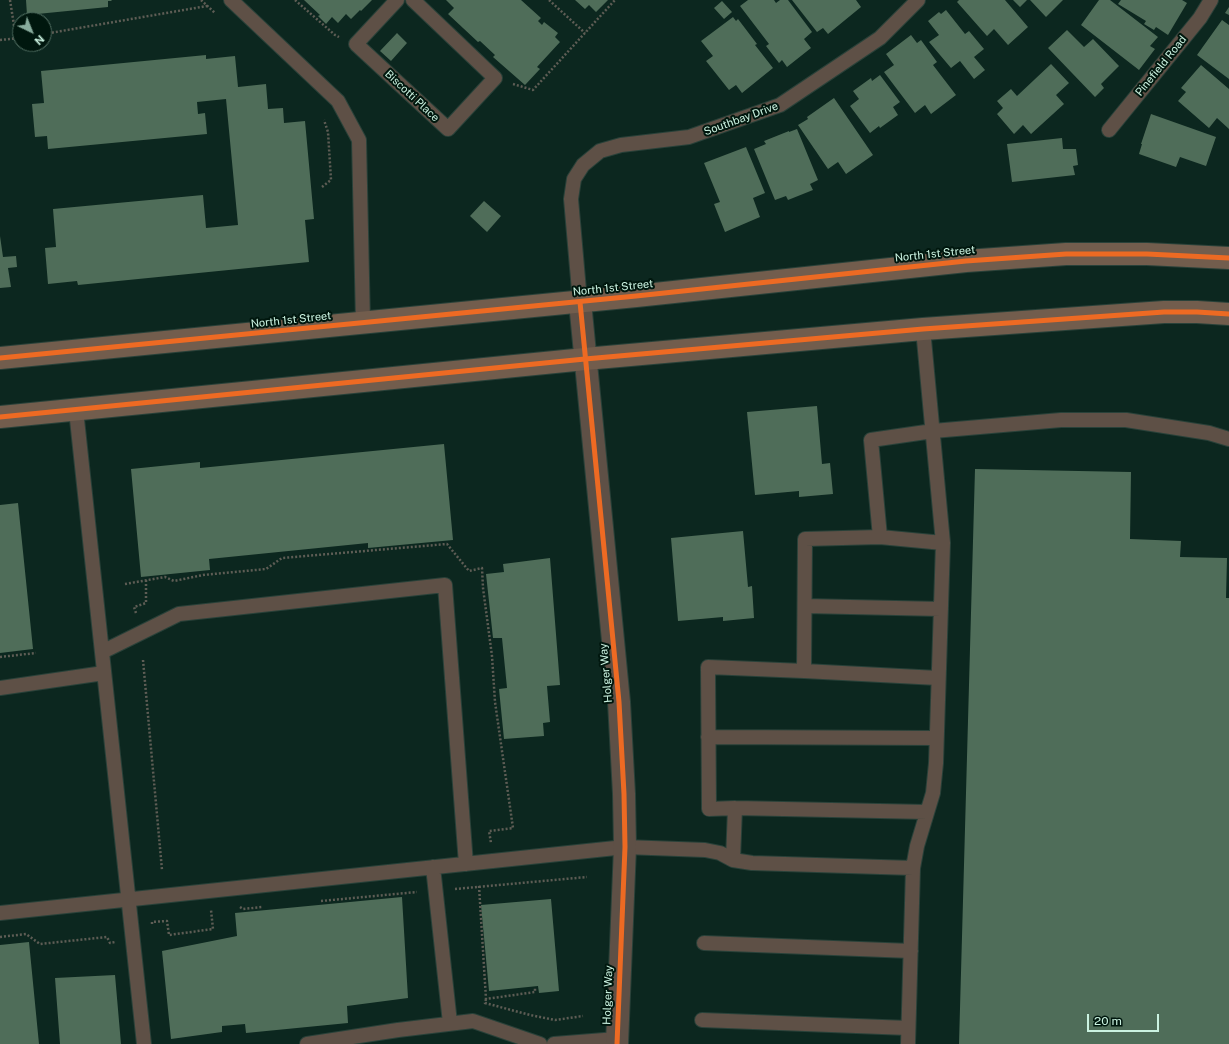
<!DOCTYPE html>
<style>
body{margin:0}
#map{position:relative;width:1229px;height:1044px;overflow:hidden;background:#0c271f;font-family:"Public Sans",sans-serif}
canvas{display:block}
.north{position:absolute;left:12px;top:12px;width:40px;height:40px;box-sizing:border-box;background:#00170e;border:1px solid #516f62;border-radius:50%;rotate:137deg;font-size:11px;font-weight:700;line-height:16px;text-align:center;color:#cbf3e1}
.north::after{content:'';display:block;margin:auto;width:14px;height:18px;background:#88ac9d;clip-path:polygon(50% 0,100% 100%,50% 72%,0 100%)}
.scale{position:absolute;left:1087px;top:1014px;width:72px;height:18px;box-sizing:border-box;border:2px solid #cbf3e1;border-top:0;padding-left:5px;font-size:12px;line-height:14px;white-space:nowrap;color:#cbf3e1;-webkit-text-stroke:3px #00170e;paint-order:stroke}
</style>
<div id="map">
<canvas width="1229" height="1044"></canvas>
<div class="north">N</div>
<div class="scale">20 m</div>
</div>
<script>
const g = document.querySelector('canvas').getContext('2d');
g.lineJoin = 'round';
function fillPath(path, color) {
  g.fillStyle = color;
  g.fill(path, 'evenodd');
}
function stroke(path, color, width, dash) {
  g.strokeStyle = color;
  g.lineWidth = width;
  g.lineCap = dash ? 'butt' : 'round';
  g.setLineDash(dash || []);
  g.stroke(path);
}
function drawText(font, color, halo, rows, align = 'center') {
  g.font = font + ' "Public Sans",sans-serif';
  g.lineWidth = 4;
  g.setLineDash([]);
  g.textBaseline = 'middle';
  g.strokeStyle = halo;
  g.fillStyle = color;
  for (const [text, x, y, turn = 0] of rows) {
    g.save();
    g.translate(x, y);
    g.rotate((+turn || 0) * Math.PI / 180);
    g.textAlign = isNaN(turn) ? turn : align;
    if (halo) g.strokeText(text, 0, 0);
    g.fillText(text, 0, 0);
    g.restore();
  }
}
fillPath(new Path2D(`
 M 26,0 L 111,0 L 112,1 L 108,1 L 108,7 L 27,15 Z
 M 304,0 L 372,0 L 361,11 L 360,10 L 351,19 L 346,14 L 338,23 L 332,17 L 326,24 L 318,16 L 320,15 Z
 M 446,0 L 521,0 L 541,18 L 538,21 L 542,25 L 544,22 L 558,33 L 555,37 L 560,42 L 537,67 L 540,69 L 525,85 L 493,57 L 495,55 L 480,41 L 478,42 L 448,14 L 454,8 Z
 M 575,0 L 608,0 L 596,12 L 589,5 L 585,9 Z
 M 748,0 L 774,0 L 776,3 L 780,0 L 788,0 L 812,32 L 804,39 L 811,48 L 787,67 L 782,60 L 779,63 L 766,46 L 769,44 L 740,6 Z
 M 792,0 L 856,0 L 861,7 L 828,34 L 823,28 L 817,32 Z
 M 959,0 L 1005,0 L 1028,27 L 1008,45 L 994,29 L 987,36 L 957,2 Z
 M 1013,0 L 1027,0 L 1020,7 Z
 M 1030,0 L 1063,0 L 1046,17 Z
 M 1099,0 L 1110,0 L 1158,37 L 1150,46 L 1155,49 L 1139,70 L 1081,25 Z
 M 1121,0 L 1182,0 L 1187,3 L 1168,35 L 1156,27 L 1154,30 L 1144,24 L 1146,21 L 1118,4 Z
 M 722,1 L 732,12 L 724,19 L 714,8 Z
 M 1229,7 L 1229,15 L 1225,13 Z
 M 946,10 L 965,34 L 969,31 L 984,49 L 974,57 L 985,70 L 974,79 L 960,61 L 951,68 L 929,42 L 939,35 L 928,21 L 939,12 L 941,14 Z
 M 733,17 L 736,21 L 738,19 L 757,44 L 755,45 L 773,68 L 742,93 L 736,85 L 729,90 L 706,61 L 713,56 L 701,41 Z
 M 1222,20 L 1229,25 L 1229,79 L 1197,55 Z
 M 1067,30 L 1084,47 L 1093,39 L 1119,66 L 1101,84 L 1104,88 L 1095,97 L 1048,48 Z
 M 397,33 L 407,43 L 391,61 L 380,51 Z
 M 911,35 L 917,43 L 921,40 L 937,62 L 933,65 L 956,95 L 931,114 L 925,105 L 915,113 L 884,72 L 894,65 L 886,54 Z
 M 206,55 L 206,59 L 235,56 L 238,87 L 266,84 L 268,109 L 283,108 L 284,123 L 305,121 L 314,219 L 305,220 L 309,262 L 78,285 L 77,281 L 48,284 L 45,248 L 56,247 L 53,209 L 203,195 L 206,228 L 238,225 L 226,99 L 197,102 L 198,114 L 205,113 L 207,134 L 48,149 L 47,136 L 35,137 L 32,104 L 44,103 L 41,71 Z
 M 1051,64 L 1069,83 L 1056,95 L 1064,104 L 1031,134 L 1023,125 L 1014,134 L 997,114 L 1003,108 L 997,101 L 1011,89 L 1017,96 Z
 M 1201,65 L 1229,89 L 1229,129 L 1217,118 L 1209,128 L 1178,101 L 1186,92 L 1181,88 Z
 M 880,75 L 900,102 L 893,107 L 898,115 L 880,128 L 879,126 L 870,133 L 850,106 L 859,99 L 853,91 L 871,78 L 872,81 Z
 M 834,98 L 873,155 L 846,174 L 838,162 L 828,169 L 798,125 L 808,119 L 807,117 Z
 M 1151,114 L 1216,137 L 1206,166 L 1180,157 L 1176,167 L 1139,154 L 1142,144 L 1141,144 Z
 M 797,129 L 818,180 L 810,184 L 813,190 L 788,200 L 786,196 L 775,200 L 754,149 L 766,144 L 764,141 L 789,131 L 789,132 Z
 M 1062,138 L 1063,149 L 1076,149 L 1078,165 L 1073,166 L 1075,175 L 1012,182 L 1007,144 Z
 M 746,147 L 765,193 L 753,198 L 760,217 L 725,232 L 714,204 L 720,202 L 704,163 Z
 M 484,201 L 501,216 L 487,232 L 470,216 Z
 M 0,236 L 3,257 L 16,256 L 17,267 L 8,268 L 11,287 L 0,288 Z
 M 817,406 L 822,464 L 830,463 L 833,494 L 799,497 L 799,491 L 755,495 L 747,412 Z
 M 444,444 L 453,540 L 368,548 L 368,543 L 209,559 L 210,570 L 141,577 L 131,469 L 200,462 L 200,468 Z
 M 975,469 L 1131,472 L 1130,539 L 1181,541 L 1180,557 L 1227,558 L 1226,598 L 1229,598 L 1229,1044 L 959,1044 Z
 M 18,503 L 33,649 L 0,653 L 0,505 Z
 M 743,531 L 748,587 L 752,586 L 754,618 L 723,621 L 723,617 L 678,621 L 671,538 Z
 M 550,558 L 560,685 L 547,686 L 550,722 L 543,723 L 544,736 L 504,739 L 499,689 L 507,688 L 502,638 L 493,638 L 486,574 L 504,572 L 503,564 Z
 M 402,897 L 408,998 L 347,1006 L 348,1023 L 246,1033 L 245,1024 L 222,1026 L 222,1032 L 171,1039 L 162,951 L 237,936 L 235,913 Z
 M 551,899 L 559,991 L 539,993 L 538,986 L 489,991 L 481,905 Z
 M 29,942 L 39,1044 L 0,1044 L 0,945 Z
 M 115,975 L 121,1044 L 60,1044 L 55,978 Z`), '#4f6d59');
const lane = new Path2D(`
 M 231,0 L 338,101 L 359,140 L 363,323
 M 397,0 L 356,44 L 448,129 L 495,78 L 413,0
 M 1109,130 L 1200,18 L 1211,0
 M 580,302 L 571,199 L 574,179 L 583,165 L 600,151 L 621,145 L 689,137 L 780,105 L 880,38 L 918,0
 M 76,410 L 144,1044
 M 880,537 L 871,440 L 933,431 L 1061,420 L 1126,420 L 1209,433 L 1229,439
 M 805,606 L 941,609
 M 102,652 L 179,614 L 445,585 L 466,864
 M 804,671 L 805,539 L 880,537 L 943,543
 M 0,688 L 104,673
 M 708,737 L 936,738
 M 927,812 L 735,808 L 709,809 L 708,667 L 804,671 L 938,678
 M 733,860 L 735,808
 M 433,867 L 450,1023
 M 0,913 L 625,847 L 705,850 L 720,853 L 733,860 L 752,863 L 913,868
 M 704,943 L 911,951
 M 702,1020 L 908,1028
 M 307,1044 L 398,1030 L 473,1021 L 540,1044
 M 554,1044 L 617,1039
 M 908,1044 L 913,868 L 917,846 L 933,793 L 936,763 L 943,543 L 923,329`);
const street = new Path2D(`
 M 580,302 L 619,702 L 624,794 L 625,847 L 617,1044`);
const primary = new Path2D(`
 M 0,358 L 636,296 L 966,261 L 1066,254 L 1147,254 L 1229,258
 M 0,417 L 585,359 L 923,329 L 1164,312 L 1197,312 L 1229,314`);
stroke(lane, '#294139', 16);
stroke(street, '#294139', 24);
stroke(primary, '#294139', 24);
stroke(new Path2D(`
 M 10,0 L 16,38
 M 201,0 L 215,13
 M 295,0 L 335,35 L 339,37
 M 549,0 L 585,33
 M 44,34 L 207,6
 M 0,40 L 20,38
 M 513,84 L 533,90 L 615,0
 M 322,187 L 331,180 L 328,132 L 324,120
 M 125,584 L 165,577 L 174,581 L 203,575 L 266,569 L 282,558 L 447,544 L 469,571 L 482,568 L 483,588 L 492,656 L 495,702 L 513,828 L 489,831 L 491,843
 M 136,613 L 134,607 L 146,603 L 146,580
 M 0,657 L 36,653
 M 143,660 L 162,870
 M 479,886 L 486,999 L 535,992 L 535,987
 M 455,889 L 587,877
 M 321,901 L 417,892
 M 240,907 L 243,909 L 262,907
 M 152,924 L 152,922 L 167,921 L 169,935 L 213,929 L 211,910
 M 0,937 L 26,934 L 40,944 L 107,937 L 110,943 L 115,942
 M 486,999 L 485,1003 L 530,1015 L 555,1020 L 583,1016`), '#5e5d55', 2.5, [2, 2]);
stroke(lane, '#5e5046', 14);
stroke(street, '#5e5046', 22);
stroke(primary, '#725d4d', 22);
stroke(new Path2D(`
 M 580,302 L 619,702 L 624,794 L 625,847 L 617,1044
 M 0,358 L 636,296 L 966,261 L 1066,254 L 1147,254 L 1229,258
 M 0,417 L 585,359 L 923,329 L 1164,312 L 1197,312 L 1229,314`), '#ed6a23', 5);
drawText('11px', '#cbf3e1', '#00170e', [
 ["Pinefield Road",1161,66,-51],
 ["Biscotti Place",412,96,43],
 ["Southbay Drive",741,119,-20],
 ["North 1st Street",935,254,-6],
 ["North 1st Street",613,288,-6],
 ["North 1st Street",291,320,-6],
 ["Holger Way",606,673,-95],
 ["Holger Way",608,995,-88]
]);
</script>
